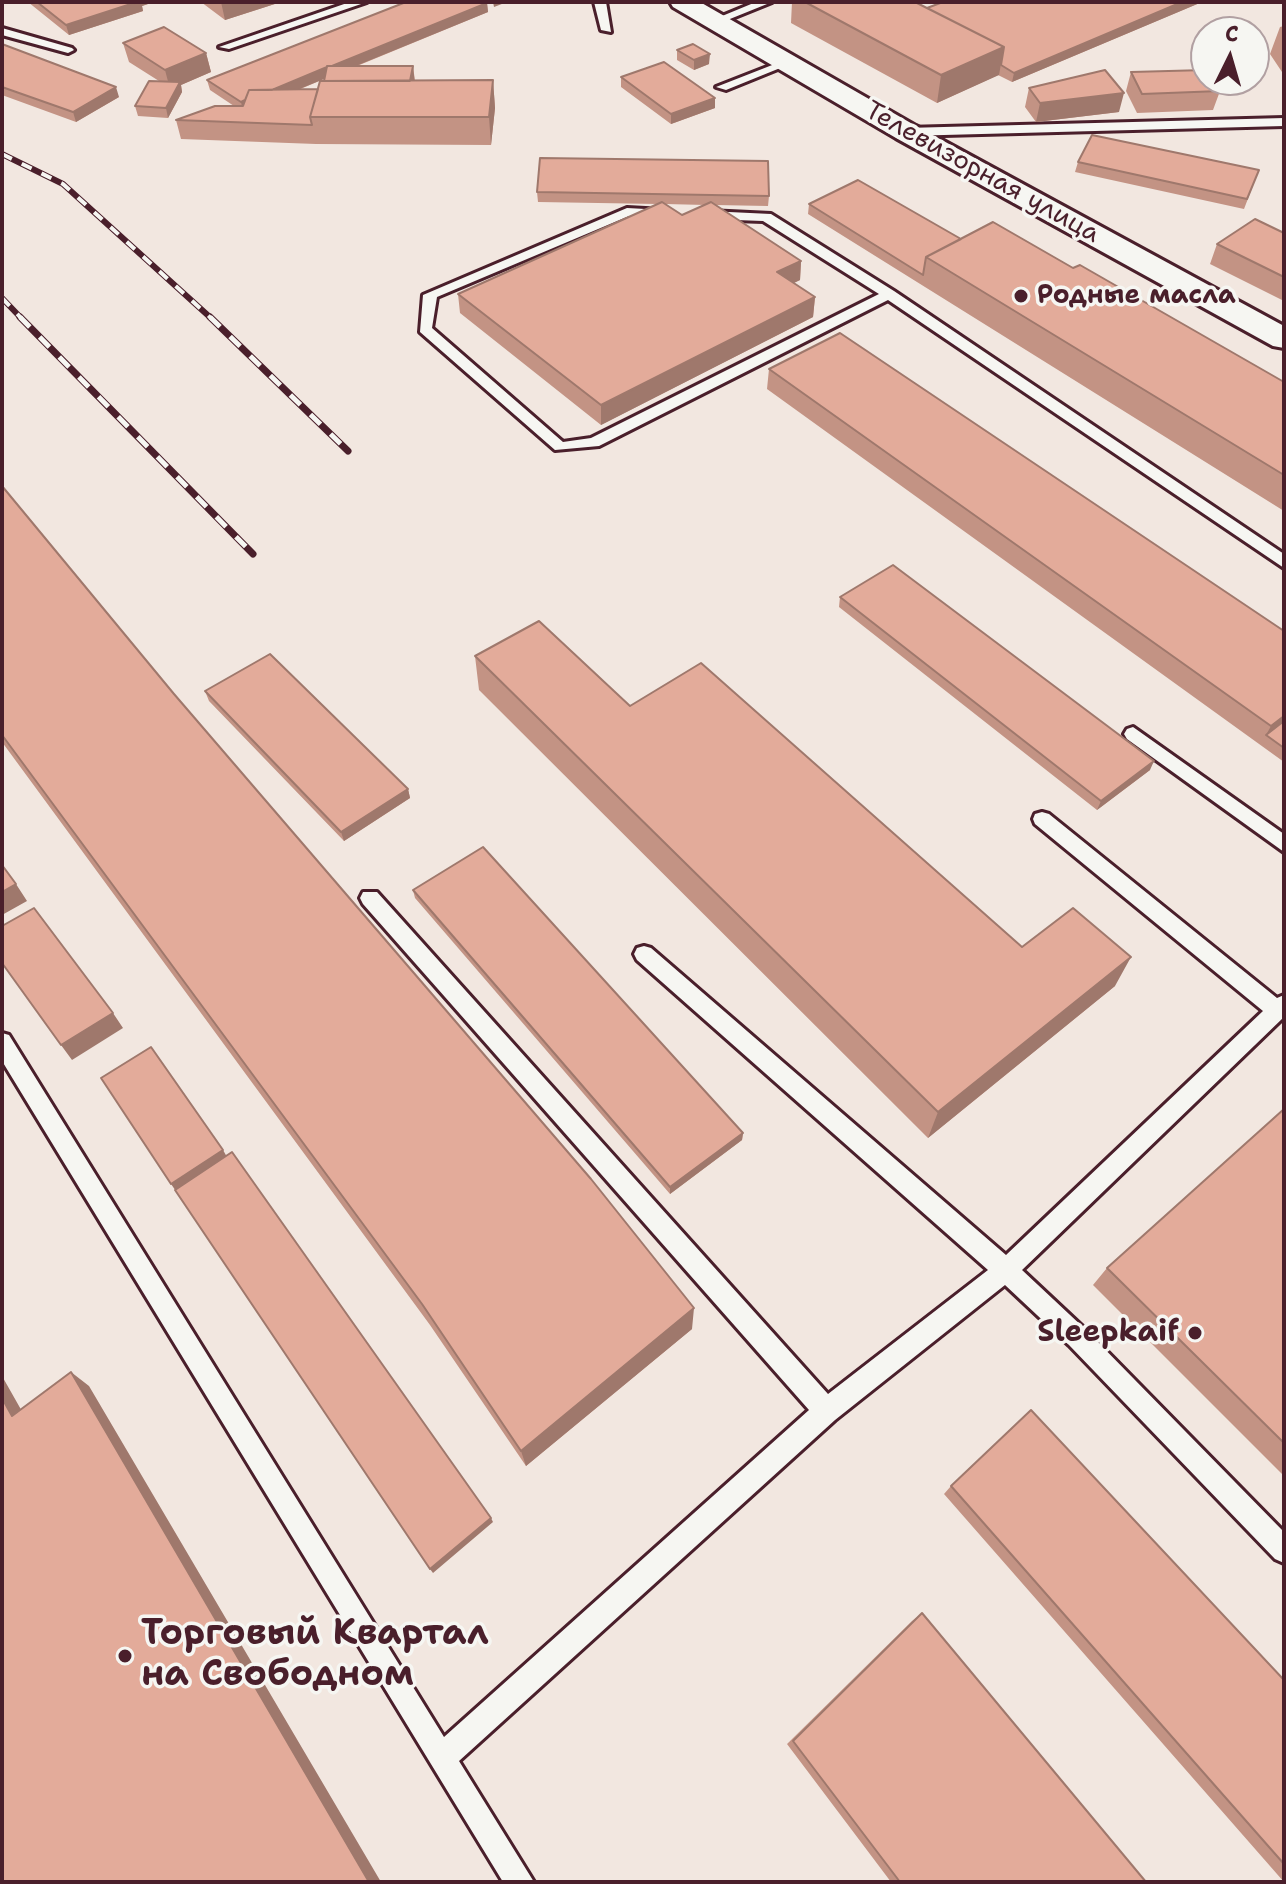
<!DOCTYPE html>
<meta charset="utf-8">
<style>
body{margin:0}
#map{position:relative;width:1286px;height:1884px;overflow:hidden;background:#f2e7e0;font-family:"Shantell Sans",sans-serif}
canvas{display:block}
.frame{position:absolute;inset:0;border:4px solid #4a1f2b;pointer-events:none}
.north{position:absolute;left:1190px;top:16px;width:80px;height:80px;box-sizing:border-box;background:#f6f6f2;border:2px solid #b1a0a2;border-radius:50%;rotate:5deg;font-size:22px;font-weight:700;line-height:32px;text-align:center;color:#4a1f2b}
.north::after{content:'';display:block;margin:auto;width:28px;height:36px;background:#4a1f2b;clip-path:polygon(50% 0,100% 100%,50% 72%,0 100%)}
</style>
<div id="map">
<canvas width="1286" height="1884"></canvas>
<div class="frame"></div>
<div class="north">С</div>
</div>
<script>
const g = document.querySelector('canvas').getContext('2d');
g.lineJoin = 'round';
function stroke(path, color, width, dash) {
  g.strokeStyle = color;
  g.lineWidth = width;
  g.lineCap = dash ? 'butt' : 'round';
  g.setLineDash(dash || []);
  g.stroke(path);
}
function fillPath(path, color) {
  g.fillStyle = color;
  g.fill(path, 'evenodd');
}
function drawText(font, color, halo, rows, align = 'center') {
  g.font = font + ' "Shantell Sans",sans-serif';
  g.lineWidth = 7;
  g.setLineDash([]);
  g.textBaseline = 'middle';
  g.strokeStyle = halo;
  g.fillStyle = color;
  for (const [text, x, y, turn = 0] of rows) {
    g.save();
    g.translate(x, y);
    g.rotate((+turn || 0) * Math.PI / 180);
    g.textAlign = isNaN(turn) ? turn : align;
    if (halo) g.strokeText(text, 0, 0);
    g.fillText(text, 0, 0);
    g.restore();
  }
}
const lane = new Path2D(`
 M 350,2 L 367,2 L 229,49 L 219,47 Z
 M 594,2 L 606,2 L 611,32 L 601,30 Z
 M 756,2 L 772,2 L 720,23 L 710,21 Z
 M 2,28 L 72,48 L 74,50 L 68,53 L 2,35 Z
 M 785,60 L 795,62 L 726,90 L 716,87 Z
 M 1284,118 L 1284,126 L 906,136 L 900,132 L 906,128 Z
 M 627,208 L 664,210 L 671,214 L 664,218 L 629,216 L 437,297 L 432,328 L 563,442 L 591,438 L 879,294 L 763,221 L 708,219 L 701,215 L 708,211 L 771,214 L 894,291 L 1284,554 L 1284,568 L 888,300 L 599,446 L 555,450 L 420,332 L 423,295 Z
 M 1133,727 L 1284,834 L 1284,852 L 1127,739 L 1124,734 L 1127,729 Z
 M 1042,812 L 1049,814 L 1277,998 L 1284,995 L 1284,1017 L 1022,1270 L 1085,1329 L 1284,1532 L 1284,1563 L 1275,1559 L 1069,1345 L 1005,1285 L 835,1420 L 459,1761 L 534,1882 L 503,1882 L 2,1061 L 2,1033 L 9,1035 L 444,1737 L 809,1410 L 363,904 L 360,898 L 363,892 L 377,892 L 828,1394 L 988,1270 L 637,960 L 634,954 L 637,948 L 644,946 L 651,948 L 1006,1255 L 1263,1011 L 1035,824 L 1033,819 L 1035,814 Z`);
const secondary = new Path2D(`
 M 670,2 L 700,2 L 916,126 L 1284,326 L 1284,348 L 1273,346 L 896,138 L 673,7 Z`);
stroke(lane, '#4a1f2b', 6);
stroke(secondary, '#4a1f2b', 6);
fillPath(lane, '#f6f6f2');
fillPath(secondary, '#f6f6f2');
const railFar1 = new Path2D(`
 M 2,154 L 63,184 L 212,319
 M 2,298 L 22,319`);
const rail = new Path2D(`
 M 20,317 L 253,554
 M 210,317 L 348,451`);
stroke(railFar1, '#4a1f2b', 6);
stroke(rail, '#4a1f2b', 7);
stroke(railFar1, '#f6f6f2', 4, [11]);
stroke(rail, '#f6f6f2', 5, [14]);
fillPath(new Path2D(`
 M 28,2 L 154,2 L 142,6 L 143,11 L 69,35 Z
 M 201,2 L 281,2 L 225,20 Z
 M 792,2 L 915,2 L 927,8 L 943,2 L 1202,2 L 1012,82 L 998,75 L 937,103 L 791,23 Z
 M 487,3 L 488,12 L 357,66 L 413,66 L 415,81 L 493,80 L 495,108 L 491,145 L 316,144 L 181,139 L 176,120 L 234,106 L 210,90 L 207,80 ZM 324,79 L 318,89 L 298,90 Z
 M 1284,26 L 1284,75 L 1270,54 L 1280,27 Z
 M 123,43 L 206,53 L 211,72 L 181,85 L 182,92 L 168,118 L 138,116 L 135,106 L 159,81 L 129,62 Z
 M 2,44 L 119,97 L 76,122 L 2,95 Z
 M 677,50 L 709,64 L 694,70 L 677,60 Z
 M 1131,72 L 1220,91 L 1213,110 L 1137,113 L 1126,91 Z
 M 621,77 L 715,98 L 715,108 L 671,124 L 621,87 Z
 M 1029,88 L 1119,112 L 1036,122 L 1025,107 Z
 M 1078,162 L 1259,170 L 1244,209 L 1075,172 Z
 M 537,192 L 769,196 L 768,206 L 715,205 L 801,261 L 800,280 L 793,283 L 815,297 L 813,317 L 601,425 L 460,313 L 458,294 L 658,204 L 538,202 ZM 665,204 L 706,205 L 682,215 Z
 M 809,204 L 961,239 L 1073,268 L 1284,382 L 1284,511 L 808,214 Z
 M 1284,233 L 1284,301 L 1210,264 L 1217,244 Z
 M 769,369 L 1284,631 L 1284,762 L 767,389 Z
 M 2,486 L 692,1329 L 526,1466 L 430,1325 L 2,742 Z
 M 840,597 L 1150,770 L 1097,810 L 839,607 Z
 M 475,656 L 630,706 L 1022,947 L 1115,986 L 928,1138 L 479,690 Z
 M 205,691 L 408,789 L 410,798 L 344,841 L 209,701 Z
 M 413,890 L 743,1133 L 742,1140 L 670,1194 L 415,898 Z
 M 1284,1109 L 1284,1476 L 1093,1285 L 1107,1268 Z
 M 951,1486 L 1284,1680 L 1284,1882 L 944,1494 Z
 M 922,1613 L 1146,1882 L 891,1882 L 787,1744 L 912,1621 Z`), '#c39384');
fillPath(new Path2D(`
 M 137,2 L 154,2 L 142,6 L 143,11 L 69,35 L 66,25 Z
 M 221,2 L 281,2 L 225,20 Z
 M 493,2 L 507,2 L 494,7 Z
 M 1182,2 L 1202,2 L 1012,82 L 1014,73 Z
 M 487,3 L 488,12 L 243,112 L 241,102 Z
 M 1004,47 L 999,75 L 937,103 L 941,75 Z
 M 206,53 L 211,72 L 181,85 L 182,92 L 168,118 L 166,108 L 170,89 L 165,70 Z
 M 710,54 L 709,64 L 694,70 L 694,60 Z
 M 413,66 L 415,85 L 408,89 Z
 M 493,80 L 495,108 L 491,145 L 489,117 Z
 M 116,87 L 119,97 L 76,122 L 73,112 Z
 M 1124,93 L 1119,112 L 1036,122 L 1040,103 Z
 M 715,98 L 715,108 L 671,124 L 671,114 Z
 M 801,261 L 800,280 L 776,292 L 777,272 Z
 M 815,297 L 813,317 L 601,425 L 601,405 Z
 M 1284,716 L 1284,726 L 1266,735 L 1271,726 Z
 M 1154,761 L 1150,770 L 1097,810 L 1101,801 Z
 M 408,789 L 410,798 L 344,841 L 341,832 Z
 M 16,884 L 27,901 L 2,915 L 2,892 Z
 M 1131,957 L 1115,986 L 928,1138 L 938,1112 Z
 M 113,1013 L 123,1028 L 72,1060 L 61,1045 Z
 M 743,1133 L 742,1140 L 670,1194 L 670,1187 Z
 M 223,1150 L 231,1164 L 180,1197 L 171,1184 Z
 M 694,1308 L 692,1329 L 526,1466 L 521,1451 Z
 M 71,1372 L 89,1386 L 381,1882 L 369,1882 Z
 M 2,1376 L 32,1429 L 12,1416 L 2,1398 Z
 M 491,1518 L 493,1522 L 433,1573 L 430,1569 Z`), '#9f786c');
const building = new Path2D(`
 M 37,2 L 137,2 L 66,25 Z
 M 406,2 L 487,3 L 332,66 L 327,66 L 327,67 L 272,90 L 249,90 L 245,100 L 241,102 L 207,80 Z
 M 805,2 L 915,2 L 1004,47 L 941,75 Z
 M 943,2 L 1182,2 L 1014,73 L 1001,65 L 1004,47 L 927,8 Z
 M 164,27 L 206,53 L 165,70 L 123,43 Z
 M 2,44 L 116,87 L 73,112 L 2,87 Z
 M 693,44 L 710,54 L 694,60 L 677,50 Z
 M 664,62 L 715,98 L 671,114 L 621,77 Z
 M 327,66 L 413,66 L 410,81 L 324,81 Z
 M 1105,70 L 1124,93 L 1040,103 L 1029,88 Z
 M 1206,70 L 1206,80 L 1213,80 L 1220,91 L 1142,94 L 1131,72 Z
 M 493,80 L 489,117 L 310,117 L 320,81 Z
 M 149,81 L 180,82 L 166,108 L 135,106 Z
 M 318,89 L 310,117 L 312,125 L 176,120 L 215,106 L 243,106 L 249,90 Z
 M 1092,135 L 1259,170 L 1247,199 L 1078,162 Z
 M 540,158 L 768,161 L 769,196 L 537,192 Z
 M 858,180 L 961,239 L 926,257 L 923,275 L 809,204 Z
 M 662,202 L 682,215 L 711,202 L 801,261 L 777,272 L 815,297 L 601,405 L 458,294 Z
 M 1255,219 L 1284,233 L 1284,277 L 1217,244 Z
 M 993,222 L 1073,268 L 1080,265 L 1284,382 L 1284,475 L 926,257 Z
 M 840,333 L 1284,631 L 1284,716 L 1271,726 L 769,369 Z
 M 2,486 L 174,694 L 591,1179 L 694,1308 L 521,1451 L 422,1304 L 2,735 Z
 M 893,565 L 1154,761 L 1101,801 L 840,597 Z
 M 539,621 L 630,706 L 701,663 L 1022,947 L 1073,908 L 1131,957 L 938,1112 L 475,656 Z
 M 270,654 L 408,789 L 341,832 L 205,691 Z
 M 1284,721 L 1284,748 L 1266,735 Z
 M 483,847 L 743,1133 L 670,1187 L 413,890 Z
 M 2,865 L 16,884 L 2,892 Z
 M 34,908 L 113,1013 L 61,1045 L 2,963 L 2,926 Z
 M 151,1047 L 223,1150 L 171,1184 L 101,1078 Z
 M 1284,1109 L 1284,1443 L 1107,1268 Z
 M 232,1152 L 491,1518 L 430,1569 L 175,1190 Z
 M 71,1372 L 369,1882 L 2,1882 L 2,1398 L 12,1416 Z
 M 1031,1410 L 1284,1680 L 1284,1864 L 951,1486 Z
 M 922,1613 L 1146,1882 L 900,1882 L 793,1741 Z`);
fillPath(building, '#e3ab9a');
stroke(building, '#9f786c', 2);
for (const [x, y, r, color] of [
 [1021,296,8,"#4a1f2b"],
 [1195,1333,8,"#4a1f2b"],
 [125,1656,8,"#4a1f2b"]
]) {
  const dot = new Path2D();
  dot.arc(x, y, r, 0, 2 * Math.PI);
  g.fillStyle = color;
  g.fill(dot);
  stroke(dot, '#f6f6f2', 3);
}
drawText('26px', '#4a1f2b', '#f6f6f2', [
 ["Телевизорная улица",982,173,29]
]);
drawText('bold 26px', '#4a1f2b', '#f6f6f2', [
 ["Родные масла",1037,296]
], 'left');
drawText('bold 30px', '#4a1f2b', '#f6f6f2', [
 ["Sleepkaif",1179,1333]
], 'right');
drawText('bold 36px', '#4a1f2b', '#f6f6f2', [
 ["Торговый Квартал",141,1635],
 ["на Свободном",141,1676]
], 'left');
</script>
